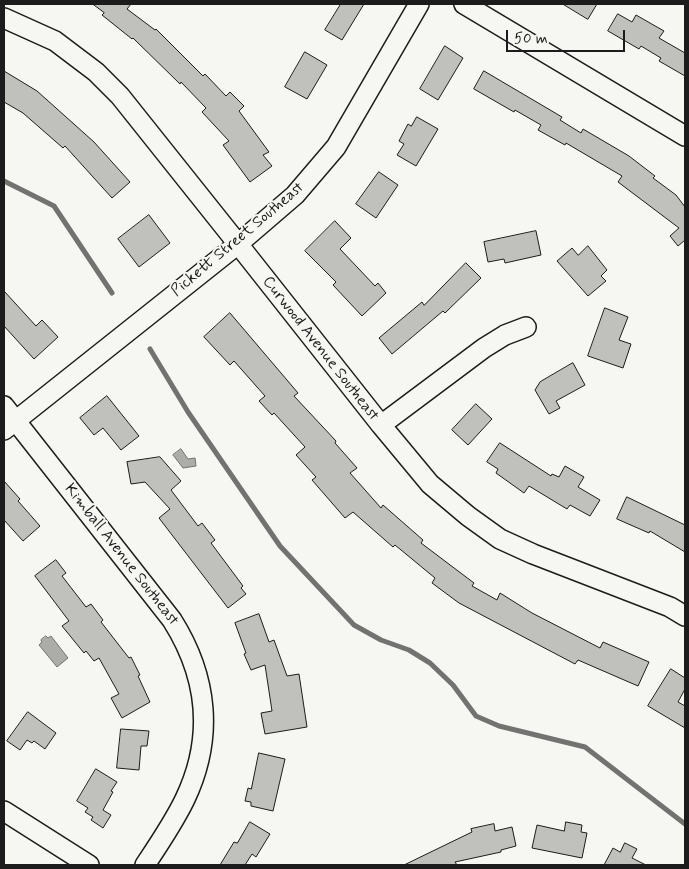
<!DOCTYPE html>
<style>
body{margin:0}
#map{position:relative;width:689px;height:869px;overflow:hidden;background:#f6f6f2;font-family:Mynerve,sans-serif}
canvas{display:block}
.frame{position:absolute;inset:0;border:5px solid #1c1c1c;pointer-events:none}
.scale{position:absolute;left:506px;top:30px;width:119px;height:22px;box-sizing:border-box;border:2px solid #1c1c1c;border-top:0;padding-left:6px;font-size:15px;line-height:18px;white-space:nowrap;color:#1c1c1c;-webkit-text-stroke:4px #f6f6f2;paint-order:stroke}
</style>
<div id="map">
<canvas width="689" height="869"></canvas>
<div class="frame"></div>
<div class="scale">50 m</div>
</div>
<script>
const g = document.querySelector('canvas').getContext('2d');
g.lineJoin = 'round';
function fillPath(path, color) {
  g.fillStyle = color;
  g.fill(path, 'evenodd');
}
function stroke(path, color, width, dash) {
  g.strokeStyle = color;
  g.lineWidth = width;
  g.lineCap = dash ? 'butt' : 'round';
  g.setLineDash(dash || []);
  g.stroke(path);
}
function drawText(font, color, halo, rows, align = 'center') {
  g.font = font + ' Mynerve,sans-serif';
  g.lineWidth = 4;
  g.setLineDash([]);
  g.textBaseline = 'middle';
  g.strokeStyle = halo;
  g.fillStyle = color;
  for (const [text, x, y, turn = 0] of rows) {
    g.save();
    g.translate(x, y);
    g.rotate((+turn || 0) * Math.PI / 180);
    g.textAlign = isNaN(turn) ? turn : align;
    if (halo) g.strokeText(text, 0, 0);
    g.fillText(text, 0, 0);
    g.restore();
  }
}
const water = new Path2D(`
 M 181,449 L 188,459 L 195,458 L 196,466 L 183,468 L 173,455 Z
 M 46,636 L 48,638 L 51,636 L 68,658 L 57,667 L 39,645 L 42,642 L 41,640 Z`);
fillPath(water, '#acaca9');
stroke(water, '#727271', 1);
stroke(new Path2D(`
 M 4,181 L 54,206 L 112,293
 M 150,349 L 188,412 L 280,546 L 354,625 L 381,640 L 409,650 L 430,663 L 453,685 L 476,716 L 499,726 L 585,747 L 685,824`), '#727271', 5);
const building = new Path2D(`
 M 93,4 L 131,4 L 127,9 L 155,30 L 156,29 L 203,76 L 205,74 L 226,96 L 230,92 L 244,106 L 239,111 L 269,152 L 263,155 L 272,166 L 250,182 L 223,145 L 229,141 L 202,112 L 206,108 L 181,82 L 180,84 L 133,38 L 132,39 L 102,15 L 104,13 Z
 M 341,4 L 364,4 L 342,40 L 325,30 Z
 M 563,4 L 597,4 L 588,19 Z
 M 618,14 L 632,22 L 636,15 L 664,31 L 659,38 L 685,53 L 685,76 L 659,61 L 661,58 L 641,46 L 639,49 L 608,31 Z
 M 445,46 L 463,58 L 438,100 L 420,89 Z
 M 305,52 L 327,65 L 307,99 L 285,87 Z
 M 4,71 L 37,91 L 94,142 L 130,182 L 112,198 L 65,146 L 63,148 L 23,113 L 4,102 Z
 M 484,71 L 562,117 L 560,120 L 581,133 L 583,129 L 629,156 L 655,176 L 653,178 L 676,195 L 685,207 L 685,240 L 678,246 L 670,236 L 679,228 L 618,182 L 622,176 L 566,143 L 565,145 L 538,130 L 541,125 L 515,110 L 514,112 L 474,89 Z
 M 417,117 L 438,129 L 416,166 L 397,155 L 404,144 L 399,141 L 408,124 L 411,126 Z
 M 379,172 L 398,185 L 376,218 L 356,204 Z
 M 149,215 L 170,243 L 139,267 L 118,239 Z
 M 335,221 L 351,238 L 340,249 L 375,286 L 378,283 L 386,293 L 362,316 L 333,285 L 336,282 L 305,251 Z
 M 536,231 L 541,255 L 505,263 L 504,259 L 488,262 L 484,242 Z
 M 588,246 L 607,270 L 601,276 L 606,281 L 588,296 L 557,261 L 572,248 L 578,255 Z
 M 466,263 L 481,278 L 445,313 L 443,311 L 392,354 L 379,338 L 422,302 L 424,305 Z
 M 4,291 L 36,326 L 42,320 L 58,337 L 34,359 L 4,326 Z
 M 605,308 L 628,317 L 619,340 L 631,344 L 623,368 L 588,356 Z
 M 230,313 L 298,393 L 294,396 L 336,441 L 335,443 L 357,468 L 350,473 L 381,508 L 383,505 L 423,540 L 421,543 L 474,583 L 472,586 L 497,600 L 500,593 L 532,613 L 600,648 L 603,642 L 649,662 L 638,686 L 578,660 L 575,664 L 459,603 L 432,583 L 435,578 L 395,545 L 393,547 L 353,512 L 345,518 L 312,480 L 316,477 L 296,455 L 305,447 L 274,413 L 272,415 L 259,401 L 265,396 L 234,361 L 230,365 L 204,337 Z
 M 573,363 L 585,385 L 556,401 L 560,408 L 549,414 L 535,390 L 540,382 Z
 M 107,396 L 139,436 L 121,450 L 103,428 L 94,435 L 80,418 Z
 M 476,404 L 492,419 L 468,445 L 452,430 Z
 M 500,443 L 551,476 L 552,474 L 559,477 L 565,466 L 584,477 L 578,487 L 600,500 L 590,516 L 570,505 L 567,509 L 529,486 L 524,493 L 496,473 L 498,469 L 487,462 Z
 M 160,457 L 181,481 L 171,490 L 198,526 L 202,523 L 215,540 L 211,543 L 243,586 L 241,588 L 246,594 L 228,608 L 159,518 L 170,509 L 145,482 L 131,484 L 127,462 Z
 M 4,481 L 20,499 L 18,501 L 40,526 L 23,541 L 4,520 Z
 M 627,497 L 685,525 L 685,552 L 650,531 L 649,533 L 617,519 Z
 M 56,560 L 66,573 L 62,576 L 86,607 L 91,604 L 103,620 L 101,622 L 129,658 L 131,657 L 140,675 L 138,676 L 150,702 L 122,718 L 111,698 L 119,694 L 99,658 L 94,661 L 86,651 L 84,653 L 62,626 L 69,621 L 35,576 Z
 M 259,614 L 269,642 L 274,640 L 287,676 L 299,674 L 307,727 L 265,734 L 261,713 L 272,711 L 265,665 L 251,670 L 244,654 L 246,653 L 235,623 Z
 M 671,669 L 685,678 L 685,689 L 678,702 L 685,706 L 685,728 L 648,706 Z
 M 28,712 L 56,733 L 45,749 L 34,741 L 32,743 L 27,740 L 20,750 L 7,741 Z
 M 121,729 L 149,731 L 147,746 L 141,746 L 139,770 L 117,768 Z
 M 259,753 L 285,759 L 273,811 L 251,806 L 251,802 L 245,801 L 248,788 L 251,789 Z
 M 96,769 L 117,782 L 111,791 L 113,792 L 103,810 L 111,815 L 103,828 L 91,820 L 93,817 L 85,812 L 88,808 L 77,801 Z
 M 250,822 L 270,834 L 256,857 L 252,854 L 245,865 L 220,865 L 234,842 L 237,843 Z
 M 566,822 L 582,825 L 581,832 L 587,833 L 582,858 L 532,848 L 537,825 L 564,831 Z
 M 494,824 L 495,831 L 512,827 L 516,846 L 501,850 L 501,852 L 455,862 L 457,865 L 404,865 L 472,832 L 471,829 Z
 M 625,843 L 637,849 L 632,858 L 646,865 L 604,865 L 613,848 L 620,852 Z`);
fillPath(building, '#c0c0bd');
stroke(building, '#1c1c1c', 1);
const minor = new Path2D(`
 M 464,4 L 685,136
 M 4,18 L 55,41 L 96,72 L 120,96 L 238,244 L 381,425 L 430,484 L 468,516 L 500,539 L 533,554 L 670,607 L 685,616
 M 4,406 L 172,620 C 208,677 214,738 185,799 C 174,822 159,844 145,865
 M 381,425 L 484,348 L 505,335 L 526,327
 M 4,430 L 238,244 L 295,195 L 336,147 L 419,4
 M 4,811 L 89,865`);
stroke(minor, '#1c1c1c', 22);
stroke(minor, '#f6f6f2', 19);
drawText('16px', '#1c1c1c', '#f6f6f2', [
 ["Pickett Street Southeast",238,240,-40],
 ["Curwood Avenue Southeast",320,349,52],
 ["Kimball Avenue Southeast",121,555,52]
]);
</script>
